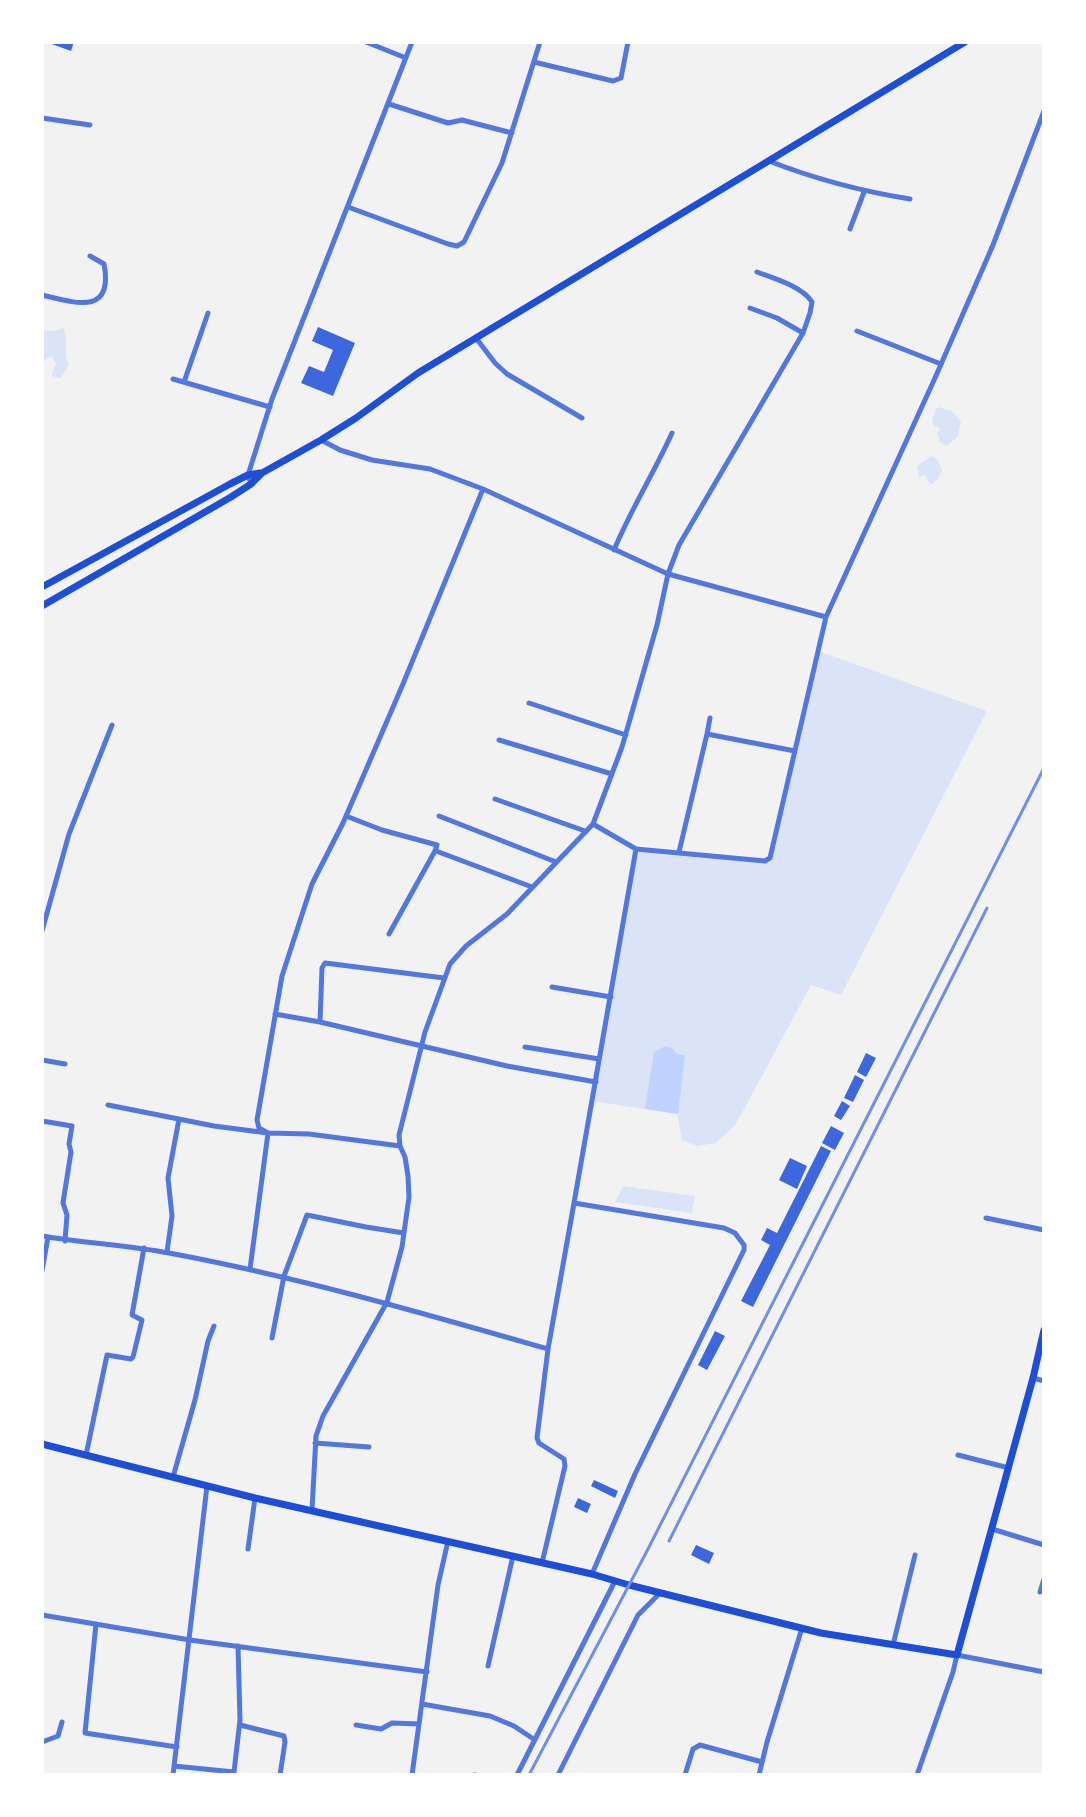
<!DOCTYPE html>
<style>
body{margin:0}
#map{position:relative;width:1086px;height:1817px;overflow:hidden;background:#f2f2f2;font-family:"Space Grotesk",sans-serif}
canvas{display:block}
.frame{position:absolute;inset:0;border:44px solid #fff;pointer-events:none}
</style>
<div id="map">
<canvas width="1086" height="1817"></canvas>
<div class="frame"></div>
</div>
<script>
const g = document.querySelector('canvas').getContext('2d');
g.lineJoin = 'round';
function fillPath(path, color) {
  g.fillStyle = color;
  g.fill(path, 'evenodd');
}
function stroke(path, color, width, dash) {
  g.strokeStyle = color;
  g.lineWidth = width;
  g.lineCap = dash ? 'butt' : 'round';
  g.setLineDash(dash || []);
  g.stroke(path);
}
fillPath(new Path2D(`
 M 63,328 C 70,343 62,352 69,364 L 61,378 L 51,376 L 56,363 L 51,357 L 46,359 L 42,366 L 42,330 L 53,331 Z
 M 940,407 L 953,412 L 961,422 L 958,436 L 947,446 L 940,442 L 937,432 L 940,430 L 939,427 L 934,426 L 932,421 L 936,409 Z
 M 931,456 L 937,459 L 942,470 L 938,479 L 932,484 L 929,483 L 925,475 L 919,477 L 917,466 Z
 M 818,651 L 987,711 L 841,995 L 811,985 L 736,1124 L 716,1143 L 697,1146 L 682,1140 L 677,1114 L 592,1101 L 636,849 L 771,863 Z
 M 623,1186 L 695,1196 L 692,1213 L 615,1202 Z`), '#dbe4f7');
fillPath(new Path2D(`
 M 665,1046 L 672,1048 L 677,1054 L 685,1055 L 678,1114 L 645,1109 L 654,1052 Z`), '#bfd3fe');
fillPath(new Path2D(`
 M 46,42 L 74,42 L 71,51 Z
 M 318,327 L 355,343 L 333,396 L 301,383 L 309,366 L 324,372 L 333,350 L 312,341 Z
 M 866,1053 L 876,1058 L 866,1077 L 857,1072 Z
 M 855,1075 L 864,1080 L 853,1102 L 844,1098 Z
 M 842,1101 L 850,1106 L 841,1120 L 834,1116 Z
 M 831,1126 L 844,1133 L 835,1150 L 822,1143 Z
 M 821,1146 L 831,1151 L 753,1307 L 741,1301 L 770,1245 L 761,1240 L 767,1228 L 777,1233 Z
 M 790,1158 L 807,1166 L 797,1189 L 779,1180 Z
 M 715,1331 L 725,1336 L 707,1370 L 698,1365 Z
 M 594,1480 L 618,1491 L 615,1498 L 591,1486 Z
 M 578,1498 L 591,1504 L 587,1513 L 574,1507 Z
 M 696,1545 L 714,1553 L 709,1564 L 691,1555 Z`), '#3d67dc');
stroke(new Path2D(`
 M 366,42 L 406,58
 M 534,62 L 613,81 L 621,78 L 628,42
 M 389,104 L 448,123 L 462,120 L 512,133
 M 42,118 L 90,125
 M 769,161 C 815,179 860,191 910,199
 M 348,207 L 448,244 L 457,246 L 464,242 L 502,163 L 540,42
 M 850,229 L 864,192
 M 42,295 C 75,303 114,316 104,264 L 90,256
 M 750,308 L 777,318 L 803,333
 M 857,331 L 941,364
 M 476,338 L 495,363 L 507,374 L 582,418
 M 173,379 L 270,407
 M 184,382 L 208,313
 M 321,440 L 340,450 L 372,460 L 430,469 L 483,489 L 668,574 L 826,617
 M 251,484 L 248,475 L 272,399 L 412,42
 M 614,550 C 631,509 654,473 672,433
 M 529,703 L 626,735
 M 707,734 L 710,718
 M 499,740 L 612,774
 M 495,799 L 585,831
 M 346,816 L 382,830 L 437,845 L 435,851 L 389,934
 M 439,816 L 556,862
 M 593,824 L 636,849
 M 436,851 L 532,887
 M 679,852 L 707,734 L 795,751
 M 42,931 L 69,834 L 112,725
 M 552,987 L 611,997
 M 275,1014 L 320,1022 L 507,1066 L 596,1082
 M 320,1022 L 322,968 L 325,963 L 444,978
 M 525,1047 L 599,1059
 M 42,1060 L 65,1064
 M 108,1105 L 214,1126 L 268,1133 L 250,1269
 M 42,1121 L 72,1126 L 69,1144 L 71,1152 L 63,1203 L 67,1215 L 65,1241
 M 400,1146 L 309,1134 L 268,1133 L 259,1128 L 257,1120 L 282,976 L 312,884 L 343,823 L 403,684 L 483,489
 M 986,1218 L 1044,1230
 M 42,1236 C 84,1243 127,1245 169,1253 C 298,1277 422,1313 548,1349 L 537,1438 L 539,1443 L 564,1459 L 565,1466 L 542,1563
 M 167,1252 L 172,1216 L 168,1178 L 179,1119
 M 42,1271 L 48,1237
 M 272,1338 L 284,1276 L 307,1215 L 366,1227 L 404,1233
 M 548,1349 L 574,1203
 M 1033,1378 L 1044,1381
 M 315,1443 L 369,1447
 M 86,1455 L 107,1355 L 131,1359 L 133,1357 L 142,1320 L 132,1315 L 144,1248
 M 958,1455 L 1009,1468
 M 173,1477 L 195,1400 L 208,1341 L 214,1326
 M 312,1510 L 316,1436 L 323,1416 L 387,1302 L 402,1247 L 409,1197 L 408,1176 L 405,1157 L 400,1146 L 399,1135 L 425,1032 L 450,964 L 466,946 L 507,914 L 593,824 L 622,747 L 657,625 L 668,574 L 679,545 L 803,333 L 810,313 L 812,302 C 802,286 773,278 757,272
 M 992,1529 L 1044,1545
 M 248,1549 L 255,1498
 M 592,1574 L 635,1474 L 744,1250 L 744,1245 L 735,1233 L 724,1228 L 574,1203 L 636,849 L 765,861 L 770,858 L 826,617 L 935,378 L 993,245 L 1044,111
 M 1040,1592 L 1044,1579
 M 42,1615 L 190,1640 L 427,1672
 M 96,1624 L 85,1733 L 177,1747
 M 893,1645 L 915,1555
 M 488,1666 L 513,1556
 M 422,1704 L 490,1716 L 514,1726 L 535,1740
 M 240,1725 L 284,1736 L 285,1742 L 280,1775
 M 356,1725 L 381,1729 L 392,1723 L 419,1724
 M 42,1742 L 58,1736 L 62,1722
 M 174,1766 L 234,1772 L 240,1720 L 238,1646
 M 173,1775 L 207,1486
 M 412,1775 L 438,1585 L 448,1541
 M 474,1775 L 475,1775
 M 517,1775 L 615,1581
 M 558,1775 L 638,1615 L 660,1593
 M 685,1775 L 693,1749 L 700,1745 L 762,1762
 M 759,1775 L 767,1742 L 802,1628
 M 917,1775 L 953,1672 L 957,1655 L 1044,1672`), '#5277de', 5);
stroke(new Path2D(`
 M 42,587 L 230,484 L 248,475 L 260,473
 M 42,606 L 231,497 L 251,484 L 262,473 L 321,440 L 356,418 L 418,373 L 965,42
 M 42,1444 L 255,1498 L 592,1574 L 629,1585 L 821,1633 L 957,1655 L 1033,1378 L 1044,1330`), '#1d4ed8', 7);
stroke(new Path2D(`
 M 669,1541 L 987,908
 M 529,1775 L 647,1551 L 1044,768`), '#7290e2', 3);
</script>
